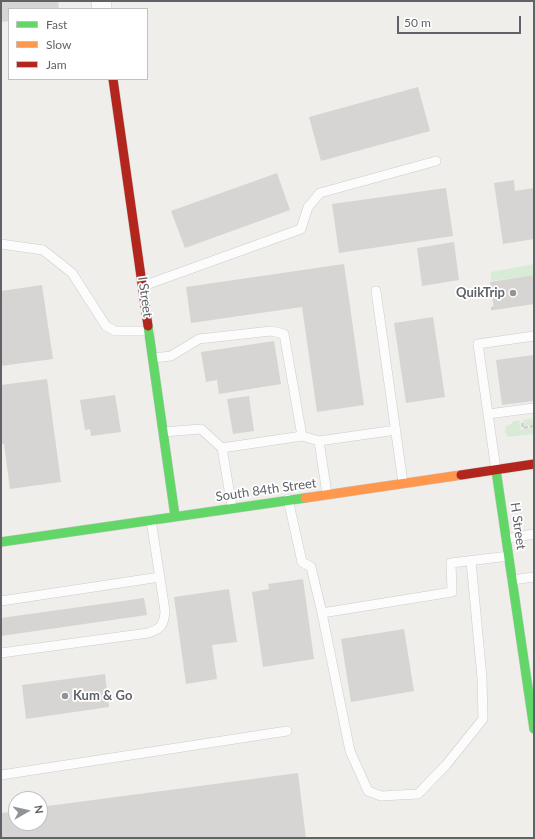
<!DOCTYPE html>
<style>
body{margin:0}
#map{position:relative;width:535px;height:839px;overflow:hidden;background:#efeeea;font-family:Lato,sans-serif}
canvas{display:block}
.frame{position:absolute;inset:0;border:2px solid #5f6368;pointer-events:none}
.legend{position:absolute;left:8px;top:8px;width:140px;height:72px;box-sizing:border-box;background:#fff;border:1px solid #bfc1c3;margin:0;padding:5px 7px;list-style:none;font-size:12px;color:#5f6368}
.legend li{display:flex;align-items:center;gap:8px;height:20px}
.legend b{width:20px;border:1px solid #bfc1c3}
.north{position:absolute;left:8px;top:791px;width:40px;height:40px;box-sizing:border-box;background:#fff;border:1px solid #bfc1c3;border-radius:50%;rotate:82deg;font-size:11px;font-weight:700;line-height:16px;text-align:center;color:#5f6368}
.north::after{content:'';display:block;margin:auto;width:14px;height:18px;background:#919496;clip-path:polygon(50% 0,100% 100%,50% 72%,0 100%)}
.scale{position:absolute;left:397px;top:16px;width:124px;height:18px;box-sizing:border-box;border:2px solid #5f6368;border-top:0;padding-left:5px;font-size:12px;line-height:14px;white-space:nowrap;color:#5f6368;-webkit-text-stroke:3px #fff;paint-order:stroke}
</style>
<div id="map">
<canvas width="535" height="839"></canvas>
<div class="frame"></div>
<ul class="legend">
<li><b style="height:5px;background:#63d668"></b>Fast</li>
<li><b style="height:5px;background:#ff974d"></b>Slow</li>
<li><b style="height:5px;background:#b3261e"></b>Jam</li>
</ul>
<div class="north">N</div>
<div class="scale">50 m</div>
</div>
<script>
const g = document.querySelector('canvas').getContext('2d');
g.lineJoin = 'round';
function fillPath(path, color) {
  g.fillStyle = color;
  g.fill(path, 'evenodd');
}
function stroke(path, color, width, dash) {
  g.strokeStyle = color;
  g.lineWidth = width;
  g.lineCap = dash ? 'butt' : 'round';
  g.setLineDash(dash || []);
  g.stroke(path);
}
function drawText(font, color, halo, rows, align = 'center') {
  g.font = font + ' Lato,sans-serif';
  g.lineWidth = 3.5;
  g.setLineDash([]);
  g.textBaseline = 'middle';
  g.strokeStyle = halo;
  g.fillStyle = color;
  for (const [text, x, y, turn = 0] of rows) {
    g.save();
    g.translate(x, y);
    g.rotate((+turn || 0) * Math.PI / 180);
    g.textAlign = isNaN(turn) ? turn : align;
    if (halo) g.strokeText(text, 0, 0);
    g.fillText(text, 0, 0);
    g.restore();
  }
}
fillPath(new Path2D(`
 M 534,264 L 534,275 L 491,281 L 491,272 Z
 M 534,418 L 534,425 L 524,426 L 523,420 Z
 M 519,420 L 521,430 L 534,428 L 534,434 L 508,437 L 505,432 L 506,426 L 512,424 L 512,422 Z`), '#d8ebd6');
fillPath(new Path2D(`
 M 1,1 L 58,1 L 59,9 L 9,9 L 9,21 L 1,22 Z
 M 418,87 L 430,131 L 321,161 L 309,117 Z
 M 277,173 L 290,210 L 185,248 L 171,211 Z
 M 514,180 L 515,191 L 534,188 L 534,239 L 503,244 L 494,183 Z
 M 446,188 L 453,236 L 339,253 L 332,204 Z
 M 454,242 L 459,280 L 422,286 L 417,248 Z
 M 344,264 L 364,405 L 317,412 L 302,307 L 191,323 L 186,287 Z
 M 534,275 L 534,304 L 494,310 L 490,282 Z
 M 42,285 L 53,359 L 1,366 L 1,291 Z
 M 433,317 L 445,397 L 406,403 L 394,323 Z
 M 274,341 L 281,384 L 219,394 L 217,380 L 206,382 L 201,352 Z
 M 534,355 L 534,401 L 502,405 L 496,360 Z
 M 47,379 L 61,482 L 10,489 L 4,444 L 1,444 L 1,385 Z
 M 115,395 L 121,432 L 91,436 L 90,429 L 85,430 L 80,400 Z
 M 249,396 L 254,431 L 233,434 L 227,399 Z
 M 303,579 L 314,659 L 263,667 L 252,592 L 269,589 L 268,584 Z
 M 229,589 L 237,642 L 212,645 L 217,679 L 186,684 L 174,597 Z
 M 144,598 L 147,615 L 1,636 L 1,618 Z
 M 404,629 L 414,691 L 351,702 L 341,639 Z
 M 105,674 L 109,707 L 26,719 L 22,685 Z
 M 298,773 L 306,838 L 1,838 L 1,813 L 16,811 L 16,823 L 40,823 L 40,807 Z`), '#d6d5d3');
const lane = new Path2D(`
 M 1,244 L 43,250 L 72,273 L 106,326 L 115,331 L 150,331
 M 143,286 L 301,229 L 308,207 L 320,193 L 436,161
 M 376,291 L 403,483
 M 154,358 L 171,356 L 199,339 L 271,331 L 284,334 L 302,436
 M 488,414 L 534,408
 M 163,432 L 201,429 L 222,448
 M 496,470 L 478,344 L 534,336
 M 327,494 L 319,441 L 396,430
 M 288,499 L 302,562 L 311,567 L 322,613 L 452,592 L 451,563 L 509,556
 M 232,507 L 222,448 L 302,436 L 319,441
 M 506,539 L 534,534
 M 512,580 L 534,577
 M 1,601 L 160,577
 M 322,613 L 350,751 L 368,791 L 381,796 L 418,794 L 446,765 L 483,719 L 482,678 L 471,561
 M 1,653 L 148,633 C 161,629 164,625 165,611 L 151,520
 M 1,775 L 287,731`);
const street = new Path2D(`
 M 101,1 L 102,9`);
const fast = new Path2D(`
 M 148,326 L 175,516
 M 496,470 L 534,729
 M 1,542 L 305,498`);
const slow = new Path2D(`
 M 305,498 L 461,475`);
const jam = new Path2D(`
 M 113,79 L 148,326
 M 461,475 L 534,464`);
stroke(lane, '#cbcccc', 10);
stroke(street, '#cbcccc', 20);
stroke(fast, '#cacacb', 10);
stroke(slow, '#cacacb', 10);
stroke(jam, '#cacacb', 10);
stroke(new Path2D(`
 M 492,307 L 493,310
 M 522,423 L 523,428 L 534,426`), '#cacfcc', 2.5, [4, 2]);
stroke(lane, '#fdfcfc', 9);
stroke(street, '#fdfcfc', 19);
stroke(fast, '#63d668', 9);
stroke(slow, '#ff974d', 9);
stroke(jam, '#b3261e', 9);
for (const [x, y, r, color] of [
 [513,293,4,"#919496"],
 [65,696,4,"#919496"]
]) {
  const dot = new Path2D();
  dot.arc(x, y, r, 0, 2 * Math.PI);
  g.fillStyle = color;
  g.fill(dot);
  stroke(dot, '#fff', 1.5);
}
drawText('bold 13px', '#5f6368', '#fff', [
 ["QuikTrip",505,293],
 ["Kum & Go",73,696,"left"]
], 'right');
drawText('13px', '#5f6368', '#fff', [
 ["I Street",145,297,82],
 ["South 84th Street",266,490,-8],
 ["H Street",518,526,82]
]);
</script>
